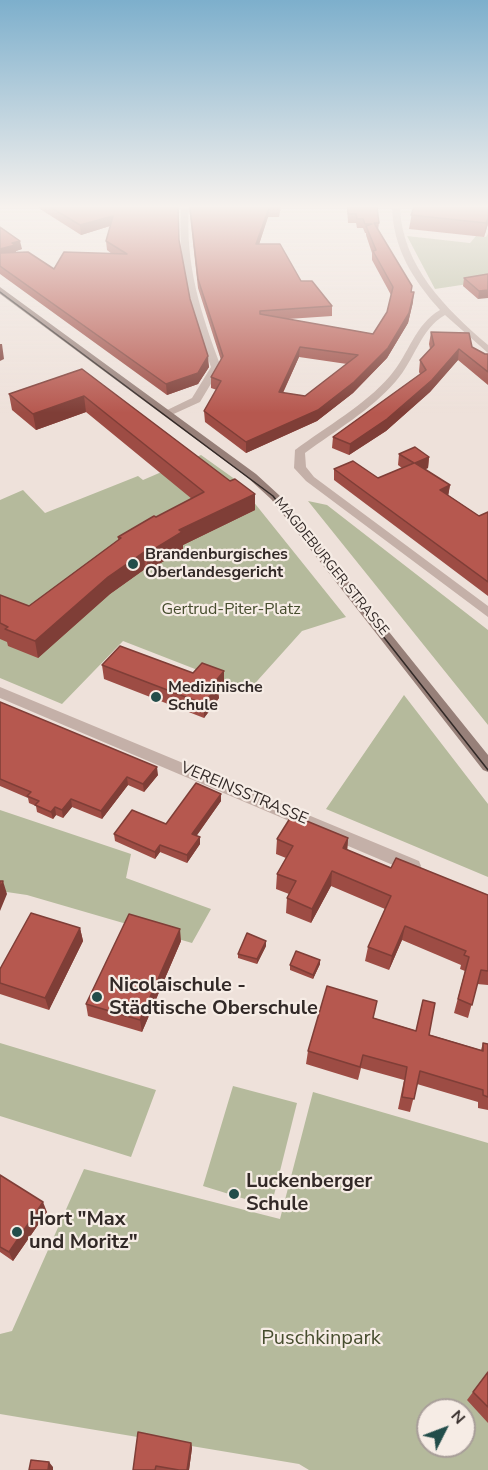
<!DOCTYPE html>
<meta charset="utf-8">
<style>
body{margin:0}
#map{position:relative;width:488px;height:1470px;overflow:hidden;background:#eee1da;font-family:"Nunito Sans",sans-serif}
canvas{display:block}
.north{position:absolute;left:416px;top:1398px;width:60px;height:60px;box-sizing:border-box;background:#f6ece5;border:2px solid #a89e99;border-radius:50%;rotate:48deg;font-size:16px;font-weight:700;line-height:24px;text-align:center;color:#322927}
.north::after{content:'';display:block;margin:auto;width:21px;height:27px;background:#224d4a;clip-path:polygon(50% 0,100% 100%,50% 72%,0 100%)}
</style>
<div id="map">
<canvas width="488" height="1470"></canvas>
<div class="north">N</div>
</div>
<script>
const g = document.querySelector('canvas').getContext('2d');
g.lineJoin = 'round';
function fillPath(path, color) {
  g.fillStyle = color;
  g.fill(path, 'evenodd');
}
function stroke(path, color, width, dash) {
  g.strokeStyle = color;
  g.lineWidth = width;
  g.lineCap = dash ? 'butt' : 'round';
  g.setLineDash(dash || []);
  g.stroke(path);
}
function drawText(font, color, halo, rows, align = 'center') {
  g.font = font + ' "Nunito Sans",sans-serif';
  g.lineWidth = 4.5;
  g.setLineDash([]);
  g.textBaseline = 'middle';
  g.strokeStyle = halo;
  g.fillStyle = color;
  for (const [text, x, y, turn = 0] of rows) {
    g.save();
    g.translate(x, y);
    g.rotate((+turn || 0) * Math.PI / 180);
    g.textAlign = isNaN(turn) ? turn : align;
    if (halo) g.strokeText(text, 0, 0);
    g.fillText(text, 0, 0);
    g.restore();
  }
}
fillPath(new Path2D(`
 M 488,233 L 488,281 L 435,289 L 407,236 L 470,243 L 476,236 L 486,237 Z
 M 201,455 L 236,480 L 346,617 L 302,631 L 249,690 L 123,641 L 62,704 L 0,678 L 0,500 L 23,490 L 45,513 L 138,476 L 143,480 Z
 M 308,501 L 327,505 L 488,630 L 488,725 Z
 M 404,695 L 488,804 L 488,877 L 326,809 Z
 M 0,810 L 131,854 L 126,878 L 211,909 L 192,943 L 27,895 L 0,891 Z
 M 0,1043 L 156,1090 L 131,1157 L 0,1116 Z
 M 233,1086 L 297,1103 L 271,1207 L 203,1186 Z
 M 313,1092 L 488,1143 L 488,1470 L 309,1470 L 299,1464 L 0,1414 L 0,1334 L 12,1331 L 84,1169 L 280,1219 ZM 428,1410 L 464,1410 L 464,1446 L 428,1446 Z`), '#b5ba9c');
fillPath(new Path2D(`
 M 181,207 L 189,207 C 185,265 201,314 221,367 L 200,402 L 167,417 L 162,414 L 163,412 L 192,398 L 211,367 C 192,313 177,265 181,207 Z
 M 392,207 L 400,207 C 402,266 446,309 488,345 L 488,353 L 445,315 C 421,328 414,361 396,381 C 370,411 336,430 305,453 L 306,467 L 314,477 L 488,606 L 488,617 L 306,481 L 294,468 L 295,450 C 327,426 364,406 390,376 C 409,354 415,324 440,310 C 413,280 393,248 392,207 Z
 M 0,687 L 419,861 L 421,866 L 419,871 L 413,873 L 407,871 L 0,698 Z`), '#c4b0a8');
fillPath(new Path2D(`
 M 0,287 L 256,474 L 279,495 L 488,755 L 488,772 L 483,770 L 271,499 L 248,478 L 0,294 Z`), '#978079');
stroke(new Path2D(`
 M 0,292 L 273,496 L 488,770`), '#322927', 1.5);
fillPath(new Path2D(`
 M 39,207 L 179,207 L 179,242 L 190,299 L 209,367 L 198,384 L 167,395 L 0,274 L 0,227 L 22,249 L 16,251 L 16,253 L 54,269 L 112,254 L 107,250 L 106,241 L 110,226 L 81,235 L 40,209 Z
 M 189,207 L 281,207 L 279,217 L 268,217 L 259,244 L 301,281 L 332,306 L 332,316 L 288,319 L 373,334 L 387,312 L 391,295 L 372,260 L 372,253 L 366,235 L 366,233 L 365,233 L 363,228 L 357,228 L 356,223 L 348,223 L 347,207 L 377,207 L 379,223 L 378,230 L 411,292 L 413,302 L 408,323 L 387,358 L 353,393 L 317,421 L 246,453 L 205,422 L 204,411 L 217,390 L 211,388 L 211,377 L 221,360 L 198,288 ZM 299,357 L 347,364 L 305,396 L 283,393 Z
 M 413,207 L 488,207 L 488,224 L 484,237 L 409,229 Z
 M 488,274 L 478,299 L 463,286 L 464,278 Z
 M 431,332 L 472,347 L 485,354 L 488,354 L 488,385 L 458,360 L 430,392 L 386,431 L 349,455 L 332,448 L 333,437 L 420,374 L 419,372 L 420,360 L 430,349 L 429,344 Z
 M 82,369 L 230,481 L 255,494 L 255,510 L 183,545 L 183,549 L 148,571 L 145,569 L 110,594 L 38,658 L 8,646 L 7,642 L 0,639 L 0,595 L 29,606 L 118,540 L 118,537 L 192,499 L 86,412 L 36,430 L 12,410 L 9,394 Z
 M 399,454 L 429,457 L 428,468 L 425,469 L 450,485 L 448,495 L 479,516 L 488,512 L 488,596 L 334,480 L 334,469 L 378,478 L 402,468 L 398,465 Z
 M 102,665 L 224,684 L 218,692 L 219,698 L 204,718 L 104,679 Z
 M 0,702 L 158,775 L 144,792 L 128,785 L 102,819 L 72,807 L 63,818 L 56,815 L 53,819 L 37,812 L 36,806 L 29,803 L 28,798 L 0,786 Z
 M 221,794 L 221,801 L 196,836 L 200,844 L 187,863 L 160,852 L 155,859 L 115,841 L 114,834 L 166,824 Z
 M 348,838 L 347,850 L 391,868 L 488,895 L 488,985 L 477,984 L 468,1018 L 454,1013 L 465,971 L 460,969 L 461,965 L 402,940 L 389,970 L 365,961 L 368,947 L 385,909 L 331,886 L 311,923 L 286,913 L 287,898 L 289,894 L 276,889 L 277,874 L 286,858 L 276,854 L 277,839 Z
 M 80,928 L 83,941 L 49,1010 L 0,994 L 0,969 Z
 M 181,941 L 142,1032 L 88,1016 L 86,1004 Z
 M 266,946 L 257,964 L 238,958 L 238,954 Z
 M 320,964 L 313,979 L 290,970 L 290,965 Z
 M 374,1018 L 481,1050 L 483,1043 L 488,1044 L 488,1110 L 478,1108 L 478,1102 L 417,1084 L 410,1112 L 398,1109 L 404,1080 L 361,1068 L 358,1080 L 306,1064 L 308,1051 Z
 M 0,1175 L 47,1212 L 13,1261 L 0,1252 Z
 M 488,1372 L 488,1423 L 467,1400 Z
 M 191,1443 L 192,1448 L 189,1470 L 133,1470 Z`), '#9d4c44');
fillPath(new Path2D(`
 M 269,208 L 268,217 L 256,254 L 256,244 Z
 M 113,216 L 113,225 L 81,235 L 80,225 Z
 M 488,218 L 488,224 L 484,237 L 486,223 Z
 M 20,241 L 22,249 L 16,251 L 16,253 L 0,258 L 0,249 L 12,243 Z
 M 488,290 L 488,298 L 478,299 L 479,291 Z
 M 414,292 L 413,302 L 408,323 L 387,358 L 353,393 L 317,421 L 246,453 L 246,442 L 318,410 Z
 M 0,344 L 2,344 L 4,359 L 0,361 Z
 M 300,347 L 299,357 L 278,403 L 279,392 Z
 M 459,349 L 458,360 L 430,392 L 386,431 L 349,455 L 350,444 Z
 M 208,356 L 209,367 L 198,384 L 167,395 L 166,384 Z
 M 84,396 L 86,412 L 36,430 L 33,414 Z
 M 429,457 L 428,468 L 413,475 L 415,463 Z
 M 450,485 L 448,497 L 440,490 Z
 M 255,494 L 255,510 L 183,545 L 183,549 L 148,571 L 146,554 L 179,530 Z
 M 144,552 L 145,569 L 110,594 L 38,658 L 35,641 L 108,577 Z
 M 224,671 L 224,684 L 218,692 L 219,698 L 204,718 L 204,704 L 214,683 Z
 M 157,767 L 158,775 L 144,792 L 143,784 Z
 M 127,777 L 128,785 L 102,819 L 101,811 Z
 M 221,794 L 221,801 L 193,841 L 192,834 Z
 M 71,799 L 72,807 L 63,818 L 62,810 Z
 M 55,807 L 56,815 L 53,819 L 51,812 Z
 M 200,837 L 200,844 L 187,863 L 187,855 Z
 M 348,838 L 347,853 L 343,848 Z
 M 160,845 L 160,852 L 155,859 L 155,852 Z
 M 332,871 L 331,886 L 311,923 L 312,909 Z
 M 3,881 L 7,894 L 0,911 L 0,889 Z
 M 405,926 L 402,940 L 389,970 L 392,956 Z
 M 80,928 L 83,941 L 49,1010 L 45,998 Z
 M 180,929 L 181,941 L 142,1032 L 140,1020 Z
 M 266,941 L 266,946 L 257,964 L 257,959 Z
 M 320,960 L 320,964 L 313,979 L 313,975 Z
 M 43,1202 L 47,1212 L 13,1261 L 9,1252 Z
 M 191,1443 L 192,1448 L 189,1470 L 187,1470 Z
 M 49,1462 L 53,1467 L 53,1470 L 48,1470 Z`), '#7f3e37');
const building = new Path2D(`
 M 50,207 L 178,207 L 179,240 L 190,299 L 208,356 L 198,373 L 166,384 L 0,266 L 0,253 L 28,252 L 54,269 L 64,252 L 127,254 L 106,241 L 113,216 L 80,225 Z
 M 190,207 L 279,207 L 269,208 L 256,244 L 280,244 L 301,281 L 312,281 L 332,306 L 260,311 L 260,314 L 373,334 L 387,312 L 393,287 L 373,251 L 376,250 L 366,226 L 372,224 L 365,224 L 363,219 L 357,219 L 356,214 L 348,214 L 348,207 L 377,207 L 379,223 L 374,223 L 412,286 L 411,292 L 414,292 L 409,313 L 388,348 L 354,382 L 318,410 L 246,442 L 204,411 L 221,381 L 211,377 L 223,356 L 198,279 ZM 300,347 L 358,355 L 305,396 L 279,392 Z
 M 414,207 L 488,207 L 488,218 L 486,223 L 411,215 Z
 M 0,227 L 20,241 L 12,243 L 15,245 L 0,249 Z
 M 488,274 L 488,290 L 479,291 L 464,278 Z
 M 431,332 L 469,333 L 472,347 L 485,354 L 488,354 L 488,372 L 459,349 L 432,380 L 387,419 L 350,444 L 333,437 L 426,370 L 420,360 L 434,345 Z
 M 82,369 L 230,481 L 235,479 L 255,494 L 179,530 L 182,532 L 146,554 L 144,552 L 108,577 L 35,641 L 5,629 L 8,627 L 0,623 L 0,595 L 29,606 L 121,538 L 118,537 L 154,516 L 156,517 L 204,492 L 84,396 L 33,414 L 9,394 Z
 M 415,447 L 429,457 L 415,463 L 450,485 L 440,490 L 479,516 L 488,512 L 488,582 L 334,469 L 353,461 L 378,478 L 414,463 L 399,454 Z
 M 120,646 L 193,673 L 202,663 L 224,671 L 214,683 L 218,685 L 204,704 L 102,665 Z
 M 0,702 L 157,767 L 143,784 L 127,777 L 101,811 L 71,799 L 62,810 L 55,807 L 51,812 L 35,805 L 39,801 L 27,796 L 31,792 L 0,779 Z
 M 196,783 L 221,794 L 192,834 L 200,837 L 187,855 L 160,845 L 155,852 L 114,834 L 132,810 L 166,824 Z
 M 292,815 L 348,838 L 343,848 L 391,868 L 396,858 L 488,895 L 488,971 L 481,970 L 472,1005 L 458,999 L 469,957 L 464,955 L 466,951 L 405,926 L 392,956 L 368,947 L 391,896 L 332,871 L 312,909 L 287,898 L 296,881 L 277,874 L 293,846 L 277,839 Z
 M 0,881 L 3,881 L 0,889 Z
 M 31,913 L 80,928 L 45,998 L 0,983 L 0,969 Z
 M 129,914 L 180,929 L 140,1020 L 86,1004 Z
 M 247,933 L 266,941 L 257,959 L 238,954 Z
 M 296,951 L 320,960 L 313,975 L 290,965 Z
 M 327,986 L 377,1001 L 373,1018 L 416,1031 L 423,1000 L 435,1003 L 429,1035 L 483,1051 L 483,1043 L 488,1044 L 488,1097 L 483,1095 L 483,1090 L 420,1071 L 414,1099 L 402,1097 L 407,1067 L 363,1055 L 360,1067 L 308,1051 Z
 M 0,1175 L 43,1202 L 9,1252 L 0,1247 Z
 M 488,1372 L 488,1407 L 473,1392 Z
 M 138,1432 L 191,1443 L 187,1470 L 179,1470 L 156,1466 L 155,1470 L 133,1470 Z
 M 31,1460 L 49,1462 L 48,1470 L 29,1470 Z`);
fillPath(building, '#b6584f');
stroke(building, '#7f3e37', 1.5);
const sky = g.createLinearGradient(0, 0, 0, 413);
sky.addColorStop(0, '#7dafcc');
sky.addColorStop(0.5, '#f7f2ee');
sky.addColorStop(1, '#f7f2ee00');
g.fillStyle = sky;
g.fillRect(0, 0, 488, 413);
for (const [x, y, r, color] of [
 [133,564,6,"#224d4a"],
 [156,697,6,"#224d4a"],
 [97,997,6,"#224d4a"],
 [234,1194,6,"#224d4a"],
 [17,1232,6,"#224d4a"]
]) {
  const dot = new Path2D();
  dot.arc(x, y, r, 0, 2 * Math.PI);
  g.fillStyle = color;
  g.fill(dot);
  stroke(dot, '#f6ece5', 2);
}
drawText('14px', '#322927', '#f6ece5', [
 ["MAGDEBURGER STRASSE",331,567,51]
]);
drawText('bold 16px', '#322927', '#f6ece5', [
 ["Brandenburgisches",145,555],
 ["Oberlandesgericht",145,573],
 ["Medizinische",168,688],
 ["Schule",168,706]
], 'left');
drawText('16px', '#464d2e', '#f6ece5', [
 ["Gertrud-Piter-Platz",231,610]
]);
drawText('16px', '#322927', '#f6ece5', [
 ["VEREINSSTRASSE",244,794,23]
]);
drawText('bold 20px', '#322927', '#f6ece5', [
 ["Nicolaischule -",109,986],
 ["Städtische Oberschule",109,1009],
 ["Luckenberger",246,1182],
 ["Schule",246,1205],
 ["Hort \"Max",29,1220],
 ["und Moritz\"",29,1243]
], 'left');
drawText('20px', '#464d2e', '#f6ece5', [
 ["Puschkinpark",321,1339]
]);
</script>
